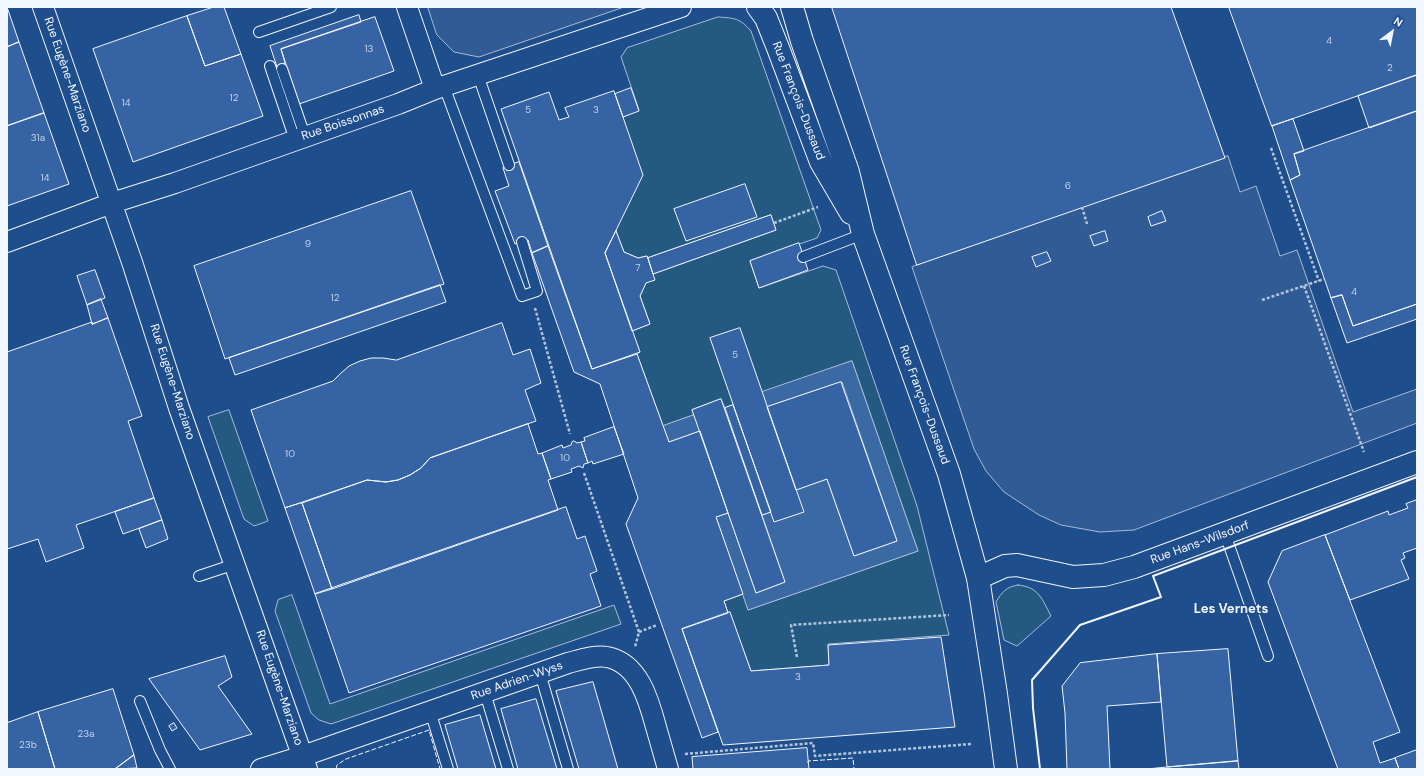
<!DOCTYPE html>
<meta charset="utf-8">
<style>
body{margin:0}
#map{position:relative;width:1424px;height:776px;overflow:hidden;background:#1f4e8c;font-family:"DM Sans",sans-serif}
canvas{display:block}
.frame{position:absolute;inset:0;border:8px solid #f2f6ff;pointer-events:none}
.north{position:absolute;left:1372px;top:12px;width:40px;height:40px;-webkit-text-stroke:3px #1f4e8c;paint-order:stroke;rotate:32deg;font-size:11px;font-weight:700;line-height:16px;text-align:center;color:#f2f6ff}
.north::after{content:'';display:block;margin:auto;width:14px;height:18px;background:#f2f6ff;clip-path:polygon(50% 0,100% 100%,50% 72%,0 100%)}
</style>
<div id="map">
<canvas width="1424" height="776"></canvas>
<div class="frame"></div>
<div class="north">N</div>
</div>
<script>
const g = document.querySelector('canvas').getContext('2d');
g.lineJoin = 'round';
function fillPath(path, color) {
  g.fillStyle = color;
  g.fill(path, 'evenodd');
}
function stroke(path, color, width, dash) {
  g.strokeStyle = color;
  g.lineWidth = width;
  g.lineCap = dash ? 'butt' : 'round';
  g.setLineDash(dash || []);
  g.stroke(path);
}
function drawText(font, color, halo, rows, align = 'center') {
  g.font = font + ' "DM Sans",sans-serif';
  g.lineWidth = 3;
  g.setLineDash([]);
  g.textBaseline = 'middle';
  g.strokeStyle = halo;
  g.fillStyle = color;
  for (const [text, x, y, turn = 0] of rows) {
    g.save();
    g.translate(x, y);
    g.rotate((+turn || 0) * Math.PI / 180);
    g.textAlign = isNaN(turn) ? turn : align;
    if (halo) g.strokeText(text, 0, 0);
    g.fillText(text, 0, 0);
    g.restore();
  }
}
const green = new Path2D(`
 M 718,17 C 734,18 740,18 751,31 L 821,230 L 817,238 L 750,261 L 759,288 L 823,266 L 836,270 L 917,506 L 949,635 L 828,644 L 829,665 L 751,671 L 730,613 L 728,613 L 724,601 L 743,594 L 748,610 L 918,551 L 852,361 L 725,408 L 721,399 L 692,410 L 694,415 L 663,426 L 637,354 L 640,352 L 632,331 L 650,324 L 640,296 L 646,283 L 653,274 L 776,230 L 771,215 L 648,258 L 647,256 L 638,258 L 624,252 L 616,231 L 623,117 L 639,110 L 621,57 L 627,48 Z
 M 229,410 L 268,521 L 254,526 L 244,519 L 208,417 Z
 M 1018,585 C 1039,587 1042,599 1051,616 L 1017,646 L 1004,640 L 996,602 C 1002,592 1006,587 1018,585 Z
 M 292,595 L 330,704 L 614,605 L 621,624 L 331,724 L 319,720 L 311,713 L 275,611 L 278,600 Z`);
fillPath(green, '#245a82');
stroke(green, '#a8bbd7', 1);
const parking = new Path2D(`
 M 428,7 L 624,7 L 479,57 L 454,52 L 437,35 Z
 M 1228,156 L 1240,192 L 1256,186 L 1280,256 L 1297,250 L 1353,412 L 1417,389 L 1417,423 L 1134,530 L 1100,532 L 1061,525 L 1039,515 L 1004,492 L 986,471 L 974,449 L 912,267 Z`);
fillPath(parking, '#305b95');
stroke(parking, '#a8bbd7', 1);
const water = new Path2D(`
 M 852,361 L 918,551 L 748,610 L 716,517 L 728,513 L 756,593 L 785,582 L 762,515 L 771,512 L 796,490 L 827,479 L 854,556 L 897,541 L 842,382 L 767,407 L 762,392 Z
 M 694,415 L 700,431 L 669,442 L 663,426 Z`);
fillPath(water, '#3b69a3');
stroke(water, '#a8bbd7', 1);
const building = new Path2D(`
 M 7,7 L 19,42 L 7,47 Z
 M 214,7 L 224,7 L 241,54 L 205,66 L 187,16 Z
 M 832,7 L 1171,7 L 1225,158 L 917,265 Z
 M 1229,7 L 1417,7 L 1417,75 L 1272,126 Z
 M 359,15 L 361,22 L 281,49 L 285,63 L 277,67 L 270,46 Z
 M 187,16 L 205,66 L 241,54 L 263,116 L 133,162 L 93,49 Z
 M 375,17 L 394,71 L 299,104 L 281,49 Z
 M 19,42 L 44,113 L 7,126 L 7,47 Z
 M 1417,75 L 1417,111 L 1369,128 L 1358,96 Z
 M 631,88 L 639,111 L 623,117 L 615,94 Z
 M 614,91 L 643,175 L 605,253 L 640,352 L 592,369 L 501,109 L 549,92 L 559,120 L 569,117 L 565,108 Z
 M 1417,111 L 1417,304 L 1353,326 L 1342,295 L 1331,298 L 1290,180 L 1300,175 L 1294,154 Z
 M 44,113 L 69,184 L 7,206 L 7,126 Z
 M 1293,119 L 1304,151 L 1294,154 L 1300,175 L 1290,180 L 1272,126 Z
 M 519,162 L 548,246 L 532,253 L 528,240 L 515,244 L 495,191 L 509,186 L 503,168 Z
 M 745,184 L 757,217 L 686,241 L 674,209 Z
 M 411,191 L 444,284 L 225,359 L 194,266 Z
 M 1162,211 L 1166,221 L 1151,226 L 1148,217 Z
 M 771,215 L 776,230 L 653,274 L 648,258 Z
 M 616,231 L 624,252 L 638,258 L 647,256 L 655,280 L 646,283 L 640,296 L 650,324 L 632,331 L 605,253 Z
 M 1105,231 L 1108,241 L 1094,246 L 1090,236 Z
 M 799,243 L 808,270 L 759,288 L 750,261 Z
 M 548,246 L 592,369 L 637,354 L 669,442 L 700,431 L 728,513 L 716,517 L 743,594 L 724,601 L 728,613 L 682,629 L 718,732 L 702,738 L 626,524 L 638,498 L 600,384 L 574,372 L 532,253 Z
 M 1047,252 L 1051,261 L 1036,267 L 1032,257 Z
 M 95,270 L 105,298 L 87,305 L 77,276 Z
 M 440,285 L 446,302 L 235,375 L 229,358 Z
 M 1342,295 L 1353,326 L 1417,304 L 1417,319 L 1347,343 L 1331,298 Z
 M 101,299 L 108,318 L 92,324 L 87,305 Z
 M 108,318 L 142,416 L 128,421 L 154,498 L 76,525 L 84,548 L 46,562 L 38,539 L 7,549 L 7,352 L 92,322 L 92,324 Z
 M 502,323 L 513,355 L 530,349 L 541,383 L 525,390 L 536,421 L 430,458 L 421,468 L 410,475 L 398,480 L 386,482 L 367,480 L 285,508 L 251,410 L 333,381 L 340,374 L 349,366 L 360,361 L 371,358 L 383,358 L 396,360 Z
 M 740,328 L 804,512 L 774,522 L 710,338 Z
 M 841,382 L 897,541 L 854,556 L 827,479 L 796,490 L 767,407 Z
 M 721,399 L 785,582 L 756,593 L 692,410 Z
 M 733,405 L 771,512 L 762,515 L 725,408 Z
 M 528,424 L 538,454 L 542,453 L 551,479 L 548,480 L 558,510 L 332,589 L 302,503 L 367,480 L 386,482 L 398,480 L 410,475 L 421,468 L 430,458 Z
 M 614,427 L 624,454 L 593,464 L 592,461 L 588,463 L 581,442 L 585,441 L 584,438 Z
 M 574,441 L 577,443 L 581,442 L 588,463 L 584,464 L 583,468 L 579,466 L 571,469 L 572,472 L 551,479 L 542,453 L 562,445 L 563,448 L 571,445 L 572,442 Z
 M 154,498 L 162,520 L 123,534 L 115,512 Z
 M 1417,500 L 1417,548 L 1403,553 L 1405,558 L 1401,560 L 1409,579 L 1350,600 L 1325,535 L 1388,511 L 1389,515 L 1408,508 L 1406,504 Z
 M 302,503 L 332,589 L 315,594 L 285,508 Z
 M 566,507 L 577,539 L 585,536 L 597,571 L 590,574 L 601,606 L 349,693 L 315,594 Z
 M 162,520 L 168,539 L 146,548 L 139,529 Z
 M 1325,535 L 1400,732 L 1373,742 L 1380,763 L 1395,758 L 1399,769 L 1338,769 L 1268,582 L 1282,551 Z
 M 730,612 L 751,671 L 829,665 L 828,645 L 941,637 L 955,727 L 723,745 L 682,629 Z
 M 1228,649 L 1238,761 L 1167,767 L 1157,654 Z
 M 1157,654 L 1161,702 L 1107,706 L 1110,769 L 1067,769 L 1065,713 L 1062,686 L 1080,663 Z
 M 225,656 L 232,677 L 218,686 L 252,734 L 200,750 L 149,679 Z
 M 593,682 L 618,769 L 579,769 L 556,691 Z
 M 113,689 L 134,755 L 115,769 L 55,769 L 38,712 Z
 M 536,699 L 557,769 L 518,769 L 501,709 Z
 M 38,712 L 55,769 L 7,769 L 7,720 L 8,722 Z
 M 480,715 L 496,769 L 458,769 L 445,725 Z
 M 174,723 L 177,728 L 172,731 L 169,726 Z
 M 807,748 L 809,769 L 693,769 L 692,757 Z
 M 1417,750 L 1417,769 L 1399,769 L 1395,758 Z
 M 134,755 L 137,768 L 115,769 Z
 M 1238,761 L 1239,769 L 1147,769 L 1167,767 Z`);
fillPath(building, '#3563a3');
stroke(building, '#f2f6ff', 1);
const service = new Path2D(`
 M 259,32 L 331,7
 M 270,66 L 295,140
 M 282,69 L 305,136
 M 478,75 L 509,165
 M 444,86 L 522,296 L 537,291 L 522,242
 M 803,257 L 863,234
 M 1225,534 L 1268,656
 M 199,576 L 235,564
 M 540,673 L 568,769
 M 485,693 L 508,769
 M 140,701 L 160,750 L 170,769
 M 430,711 L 448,769`);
const minor = new Path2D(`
 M 43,7 L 132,262 L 179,408 L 307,769
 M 407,7 L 435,89
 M 7,242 L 112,203 L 175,183 L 398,104 L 435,89 L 681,7
 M 261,769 L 303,756 L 568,663 C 580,660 594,655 607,657 C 639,663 649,701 656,727 C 660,741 664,755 668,769`);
const tertiary = new Path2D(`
 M 978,578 L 1005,566 L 1017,565 L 1073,577 L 1104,575 L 1134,567 L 1417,462`);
const secondary = new Path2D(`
 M 758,7 L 766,18 L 778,48 L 821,162 L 851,213
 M 792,7 L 802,41 L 848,172 L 863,234 L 949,474 L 978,578 L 996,694 L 1006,769`);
stroke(service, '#f2f6ff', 12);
stroke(minor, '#f2f6ff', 22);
stroke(tertiary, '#f2f6ff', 24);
stroke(secondary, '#f2f6ff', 24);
stroke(new Path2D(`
 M 1271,148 L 1319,281
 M 1082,207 L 1087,224
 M 774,223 L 818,207
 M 1304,286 L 1364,452
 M 1262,300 L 1324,279
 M 535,308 L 570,434
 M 584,473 L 639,632 L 635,647
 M 639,632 L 657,625
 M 797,657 L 791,625 L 949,615
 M 685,754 L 813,743 L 815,756 L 971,744`), '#b3c4dc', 2.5, [3, 2]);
stroke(service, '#1f4e8c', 10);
stroke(minor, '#1f4e8c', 20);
stroke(tertiary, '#1f4e8c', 22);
stroke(secondary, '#1f4e8c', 22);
stroke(new Path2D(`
 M 808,763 L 808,761 L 853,758 L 854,769
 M 336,769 L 337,765 L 346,759 L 429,730 L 440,769`), '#f2f6ff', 1, [5, 2]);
stroke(new Path2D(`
 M 1040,769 L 1033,708 L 1032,680 L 1080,625 L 1161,597 L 1153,576 L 1417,477`), '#f2f6ff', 2);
drawText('10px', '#c3d1e8', null, [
 ["4",1329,41],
 ["13",369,49],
 ["2",1390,68],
 ["12",234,98],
 ["14",126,103],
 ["5",528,110],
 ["3",596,110],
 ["31a",38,138],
 ["14",45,178],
 ["6",1068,186],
 ["9",308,244],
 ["7",638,268],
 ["4",1354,292],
 ["12",335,298],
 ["5",735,355],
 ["10",290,454],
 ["10",565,458],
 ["3",798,677],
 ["23a",86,734],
 ["23b",28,745]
]);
drawText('12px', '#f2f6ff', '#1f4e8c', [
 ["Rue Eugène-Marziano",67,75,71],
 ["Rue François-Dussaud",798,101,69],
 ["Rue Boissonnas",343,123,-19],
 ["Rue Eugène-Marziano",172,382,72],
 ["Rue François-Dussaud",924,405,70],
 ["Rue Hans-Wilsdorf",1200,543,-20],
 ["Rue Adrien-Wyss",517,681,-19],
 ["Rue Eugène-Marziano",279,688,71]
]);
drawText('bold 13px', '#f2f6ff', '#1f4e8c', [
 ["Les Vernets",1231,610]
]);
</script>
